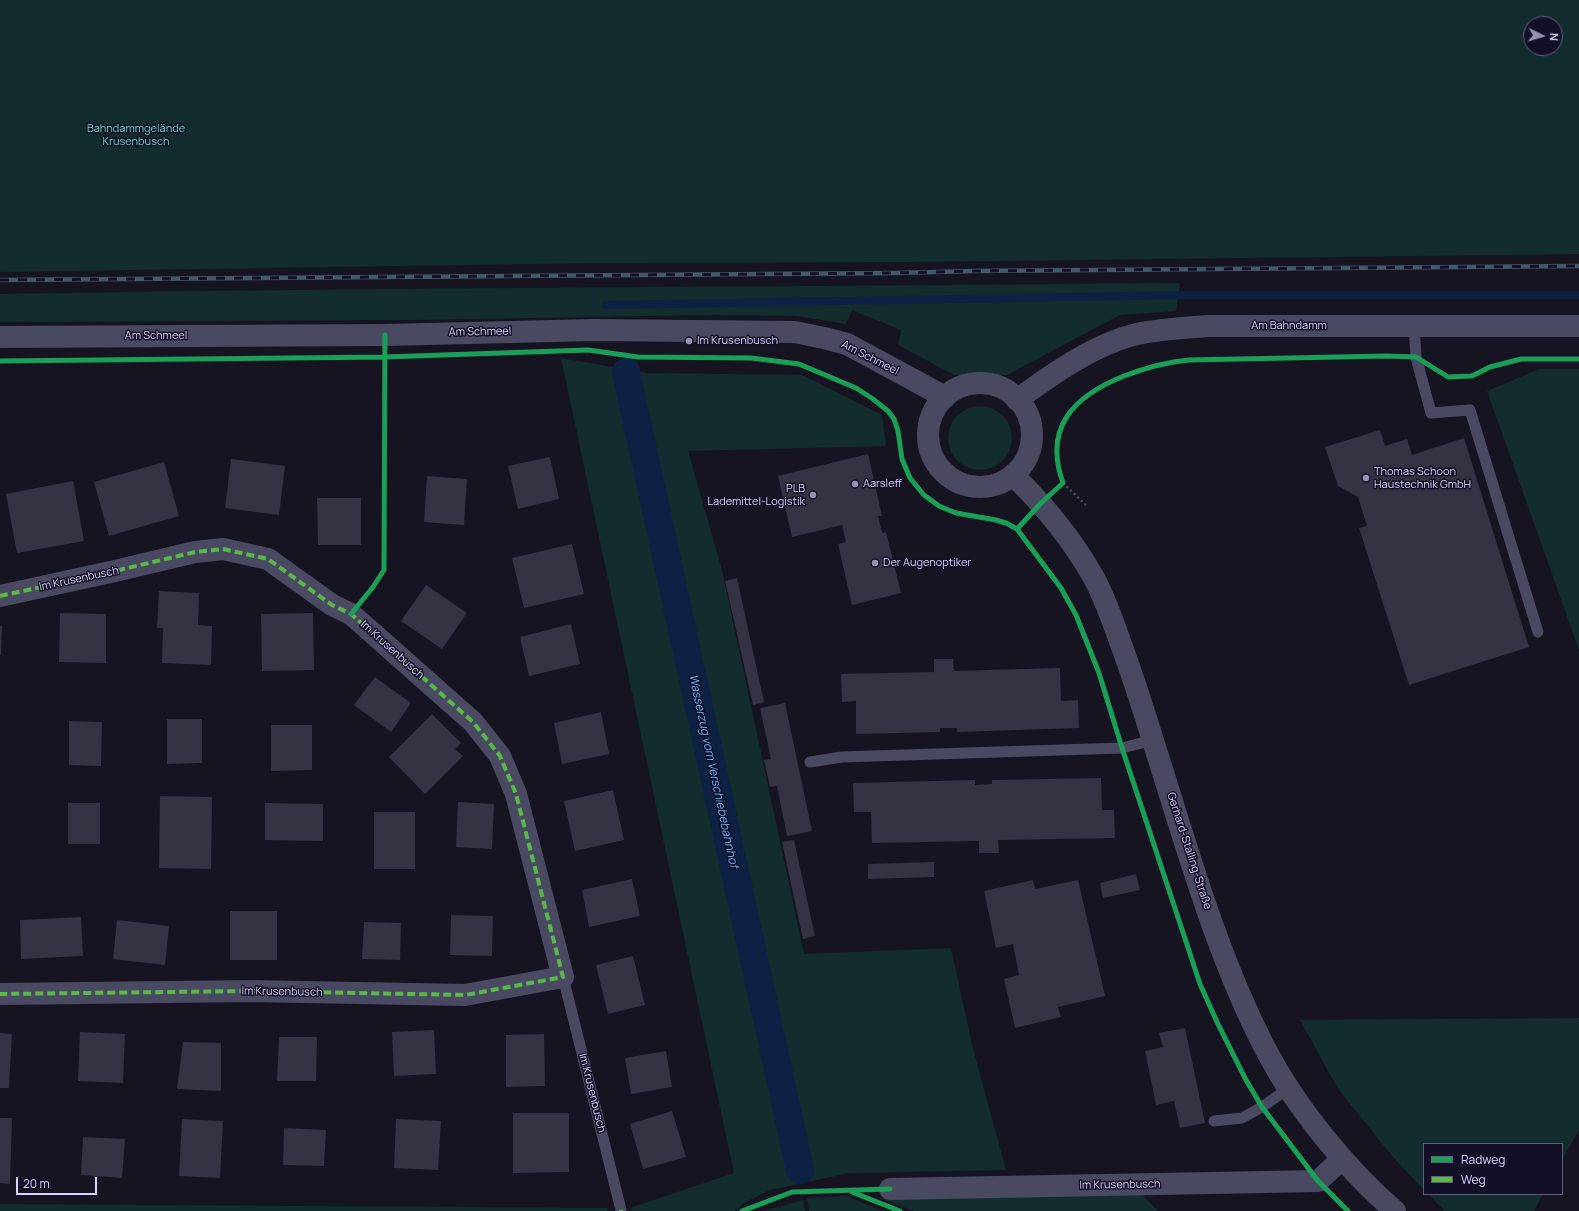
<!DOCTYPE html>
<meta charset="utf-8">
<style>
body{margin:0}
#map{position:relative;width:1579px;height:1211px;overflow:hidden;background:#161421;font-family:Manrope,sans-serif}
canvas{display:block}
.legend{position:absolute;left:1423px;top:1143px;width:140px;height:52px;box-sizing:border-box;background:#130f26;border:1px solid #625e7d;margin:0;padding:5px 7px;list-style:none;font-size:12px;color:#d9d4ff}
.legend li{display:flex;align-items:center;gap:8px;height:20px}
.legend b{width:20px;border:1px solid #625e7d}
.north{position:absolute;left:1523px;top:16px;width:40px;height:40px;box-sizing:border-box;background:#130f26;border:1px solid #625e7d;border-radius:50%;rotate:95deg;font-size:11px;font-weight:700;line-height:16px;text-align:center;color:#d9d4ff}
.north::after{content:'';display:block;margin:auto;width:14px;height:18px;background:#9591b1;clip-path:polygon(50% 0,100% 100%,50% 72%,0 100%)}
.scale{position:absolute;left:16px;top:1177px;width:81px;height:18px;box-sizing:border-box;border:2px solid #d9d4ff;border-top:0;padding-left:5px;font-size:12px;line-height:14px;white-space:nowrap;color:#d9d4ff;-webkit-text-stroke:3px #130f26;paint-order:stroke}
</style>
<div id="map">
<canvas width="1579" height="1211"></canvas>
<ul class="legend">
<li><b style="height:5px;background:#1a9f57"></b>Radweg</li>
<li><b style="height:5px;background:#58b947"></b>Weg</li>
</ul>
<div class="north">N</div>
<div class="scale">20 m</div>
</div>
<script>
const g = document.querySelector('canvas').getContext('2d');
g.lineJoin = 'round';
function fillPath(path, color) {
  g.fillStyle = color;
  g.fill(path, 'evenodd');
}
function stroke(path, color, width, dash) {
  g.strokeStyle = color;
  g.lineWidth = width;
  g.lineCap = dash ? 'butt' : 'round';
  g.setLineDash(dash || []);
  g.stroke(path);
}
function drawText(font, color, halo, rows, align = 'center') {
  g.font = font + ' Manrope,sans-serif';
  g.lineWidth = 3;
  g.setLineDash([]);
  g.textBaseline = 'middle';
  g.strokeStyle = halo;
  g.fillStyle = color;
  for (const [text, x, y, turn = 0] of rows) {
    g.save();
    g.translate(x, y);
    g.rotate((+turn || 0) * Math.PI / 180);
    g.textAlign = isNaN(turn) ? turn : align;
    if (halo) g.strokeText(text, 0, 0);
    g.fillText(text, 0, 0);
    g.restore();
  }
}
fillPath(new Path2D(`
 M 0,0 L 1579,0 L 1579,254 L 909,262 L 595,263 L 0,272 ZM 1531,24 L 1555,24 L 1555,48 L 1531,48 Z
 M 1180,283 L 1176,311 L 1120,315 L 1007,375 L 954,375 L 898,345 L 901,330 L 852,310 L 846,324 L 797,316 L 713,315 L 411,320 L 0,322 L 0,294 C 393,287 787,287 1180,283 Z
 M 561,358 L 648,373 L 802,375 L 882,415 L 886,446 L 688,451 L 722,570 L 804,954 L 951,948 L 973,1049 L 1006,1170 L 850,1173 L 770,1190 L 744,1203 L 735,1211 L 632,1211 L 630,1208 L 734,1173 Z
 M 1539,369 L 1579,369 L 1579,650 L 1487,391 Z
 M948 438a32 32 0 1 1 64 0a32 32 0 1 1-64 0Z
 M 1579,1018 L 1579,1130 L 1562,1160 L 1562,1144 L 1424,1144 L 1424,1190 L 1393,1157 L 1338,1089 L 1300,1020 Z
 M 1140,1192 L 1158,1211 L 914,1211 L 879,1198 Z
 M 1428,1194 L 1543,1194 L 1534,1211 L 1445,1211 Z
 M 847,1196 L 883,1211 L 809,1211 L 807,1198 Z
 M 803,1200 L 805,1211 L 765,1211 L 767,1210 Z
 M 0,1204 L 607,1208 L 608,1211 L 0,1211 Z`), '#132c2d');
stroke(new Path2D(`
 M 606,305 L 1188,295 L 1579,295`), '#0d2144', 8);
stroke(new Path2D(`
 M 626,372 L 800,1170`), '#0d2144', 28);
fillPath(new Path2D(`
 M 1380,430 L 1385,446 L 1407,439 L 1412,455 L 1464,438 L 1529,647 L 1409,685 L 1359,528 L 1367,526 L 1358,497 L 1338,486 L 1325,447 Z
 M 868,454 L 882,516 L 878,516 L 882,533 L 886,532 L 901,593 L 852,605 L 838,544 L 846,542 L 842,525 L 792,537 L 778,476 Z
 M 550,457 L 559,499 L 518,509 L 508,466 Z
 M 231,459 L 285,466 L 279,515 L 225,508 Z
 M 164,462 L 179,516 L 109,536 L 94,482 Z
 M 427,476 L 467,479 L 464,525 L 424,522 Z
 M 73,481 L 84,541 L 17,553 L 6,494 Z
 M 317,498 L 361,498 L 361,545 L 318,545 Z
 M 572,544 L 584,594 L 524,608 L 512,558 Z
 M 737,578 L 764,702 L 753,705 L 725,581 Z
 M 426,585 L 467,613 L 442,649 L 401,621 Z
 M 159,591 L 199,593 L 198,625 L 212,626 L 211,665 L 162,663 L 163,628 L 157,628 Z
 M 60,613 L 106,614 L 106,663 L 59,662 Z
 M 313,613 L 314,670 L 262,671 L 261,614 Z
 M 571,624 L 580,664 L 529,676 L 520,637 Z
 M 0,626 L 2,626 L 1,655 L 0,655 Z
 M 934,659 L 953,659 L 954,671 L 1060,668 L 1061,701 L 1078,700 L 1079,728 L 957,732 L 957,728 L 940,728 L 940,732 L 856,734 L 856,701 L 842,702 L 841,674 L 934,672 Z
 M 375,677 L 411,703 L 391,732 L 354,705 Z
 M 785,703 L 812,831 L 787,836 L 777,786 L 770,787 L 764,760 L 771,759 L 760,708 Z
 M 601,712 L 609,754 L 562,764 L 554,723 Z
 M 432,714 L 461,743 L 455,749 L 463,756 L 425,794 L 389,757 Z
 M 167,719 L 202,719 L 202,763 L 167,764 Z
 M 69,721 L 102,722 L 101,766 L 69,765 Z
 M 271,725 L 312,725 L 312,770 L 271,771 Z
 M 1101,778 L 1102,810 L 1114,810 L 1115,838 L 998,840 L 999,853 L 979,853 L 979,841 L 872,843 L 871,812 L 854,812 L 853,783 L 975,780 L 975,785 L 992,784 L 992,780 Z
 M 613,790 L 624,840 L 575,851 L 564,801 Z
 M 160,796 L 212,797 L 211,869 L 159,868 Z
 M 458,802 L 494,804 L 492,849 L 456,847 Z
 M 68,803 L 100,803 L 100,844 L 68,844 Z
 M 265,803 L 323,804 L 323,841 L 265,840 Z
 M 374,812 L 415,812 L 415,869 L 374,869 Z
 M 794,840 L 815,936 L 803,939 L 782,842 Z
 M 934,862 L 934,877 L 868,879 L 868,864 Z
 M 1136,874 L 1140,890 L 1103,898 L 1100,883 Z
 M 632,879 L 640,916 L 589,927 L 582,890 Z
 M 1033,880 L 1035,889 L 1078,880 L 1105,996 L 1058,1007 L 1061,1017 L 1015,1028 L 1004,979 L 1019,975 L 1013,944 L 996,948 L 984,891 Z
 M 230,911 L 277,911 L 277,960 L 230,960 Z
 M 451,915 L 493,916 L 492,956 L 450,955 Z
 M 81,917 L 83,956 L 21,959 L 20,920 Z
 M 117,920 L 169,926 L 165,965 L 113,959 Z
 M 364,922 L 401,923 L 400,960 L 362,959 Z
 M 633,956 L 645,1005 L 608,1014 L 596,965 Z
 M 1185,1028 L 1205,1123 L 1180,1128 L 1174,1101 L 1156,1105 L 1145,1051 L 1163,1047 L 1159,1033 Z
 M 434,1030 L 436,1074 L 394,1076 L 392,1032 Z
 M 80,1032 L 125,1034 L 123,1083 L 78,1081 Z
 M 0,1033 L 12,1034 L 9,1088 L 0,1088 Z
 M 544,1034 L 545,1086 L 506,1087 L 506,1035 Z
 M 279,1037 L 317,1037 L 316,1081 L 277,1081 Z
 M 183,1042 L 221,1043 L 221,1091 L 177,1089 Z
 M 666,1051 L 672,1087 L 631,1094 L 625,1058 Z
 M 672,1111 L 686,1157 L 643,1169 L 630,1124 Z
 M 513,1113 L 569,1113 L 569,1172 L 513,1173 Z
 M 0,1118 L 12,1118 L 10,1184 L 0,1183 Z
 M 182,1119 L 223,1121 L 220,1178 L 179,1176 Z
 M 396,1119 L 441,1121 L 438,1170 L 394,1168 Z
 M 284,1128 L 326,1130 L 324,1166 L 283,1165 Z
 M 83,1137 L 125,1139 L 122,1178 L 81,1175 Z`), '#343243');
stroke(new Path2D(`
 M 759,359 L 799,364 L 856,388 L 873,399 L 888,411 L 894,419 L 898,431 L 902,459 L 910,478 L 924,495 L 939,506 L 956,513 L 996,520 L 1006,523 L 1017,529 L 1024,522
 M 1440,372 L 1448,377 L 1472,376 L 1490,367 L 1521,359 L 1579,359
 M 1063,483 L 1086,505
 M 1059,487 L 1063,483 C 1043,427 1074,396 1124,376 C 1145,368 1166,362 1189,360 L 1398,356`), '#44505f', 2.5, [2, 3]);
stroke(new Path2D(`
 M 1414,326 L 1416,357 L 1431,413 L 1470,410 L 1538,632
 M 810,762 L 842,757 L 1122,748 L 1153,740
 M 563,977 L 621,1210
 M 1214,1121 L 1242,1118 L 1262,1107 L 1289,1088`), '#4a4962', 11);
stroke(new Path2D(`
 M 0,337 L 385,335 L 594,330 L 795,332 L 824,338 L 847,344 L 945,397
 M928 435a52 52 0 1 1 104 0a52 52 0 1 1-104 0Z
 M 1017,400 C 1052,374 1095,344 1137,334 C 1161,329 1184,328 1208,326 L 1579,326
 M 1013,475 C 1045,506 1072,539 1094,578 C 1105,598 1113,622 1121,644 C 1133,677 1144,711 1154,744 C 1187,847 1216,954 1266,1050 C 1295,1106 1347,1170 1395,1211
 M 0,596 L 115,571 L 195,552 L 223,549 L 268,559 L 332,605 L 351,614 L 473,722 L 500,756 L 516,794 L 563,977 L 465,995 L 250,991 L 0,994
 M 890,1189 L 1318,1181 L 1342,1159`), '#4a4962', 22);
const rail = new Path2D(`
 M 0,280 L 895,273 L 974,271 L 1579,266`);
stroke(rail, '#43596b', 4.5);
stroke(rail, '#130f26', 3, [9]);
stroke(new Path2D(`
 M 0,596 L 115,571 L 195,552 L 223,549 L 268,559 L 332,605 L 351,614 L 473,722 L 500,756 L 516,794 L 563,977 L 465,995 L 250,991 L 0,994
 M 621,1210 L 621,1211`), '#58b947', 4, [8, 4]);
stroke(new Path2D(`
 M 0,361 L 385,357 L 588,350 L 638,357 L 751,358 L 799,364 L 856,388 L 873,399 L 888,411 L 894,419 L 898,431 L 902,459 L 910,478 L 924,495 L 939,506 L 956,513 L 996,520 L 1006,523 L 1017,529 L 1061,588 L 1076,615 L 1099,673 L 1122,748 L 1200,984 L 1217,1022 L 1246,1080 L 1262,1107 L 1318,1181 L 1348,1211
 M 1017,529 L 1041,503 L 1063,483 C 1043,427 1074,396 1124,376 C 1145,368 1166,362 1189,360 L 1387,356 L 1416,357 L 1448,377 L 1472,376 L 1490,367 L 1521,359 L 1579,359
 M 351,614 L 373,587 L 384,570 L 385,335
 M 852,1192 L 900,1211
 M 742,1211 L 792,1192 L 890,1189`), '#1a9f57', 5);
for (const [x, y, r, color] of [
 [689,341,4,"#9591b1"],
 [1366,478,4,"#9591b1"],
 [855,484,4,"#9591b1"],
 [813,495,4,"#9591b1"],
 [875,563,4,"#9591b1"]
]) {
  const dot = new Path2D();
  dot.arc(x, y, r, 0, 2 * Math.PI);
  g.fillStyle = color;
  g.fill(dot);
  stroke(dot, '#130f26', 1.5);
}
drawText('11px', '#5fe0c0', '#130f26', [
 ["Bahndammgelände",136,129],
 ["Krusenbusch",136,142]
]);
drawText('11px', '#d9d4ff', '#130f26', [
 ["Am Bahndamm",1289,326],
 ["Am Schmeel",480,332,-1],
 ["Am Schmeel",156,336],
 ["Am Schmeel",870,358,27],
 ["Im Krusenbusch",79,579,-12],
 ["Im Krusenbusch",392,650,42],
 ["Gerhard-Stalling-Straße",1189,851,72],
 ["Im Krusenbusch",282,992,1],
 ["Im Krusenbusch",592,1093,76],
 ["Im Krusenbusch",1120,1185,-1]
]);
drawText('11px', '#d9d4ff', '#130f26', [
 ["Im Krusenbusch",697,341],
 ["Thomas Schoon",1374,472],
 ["Haustechnik GmbH",1374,485],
 ["Aarsleff",863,484],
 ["PLB",805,489,"right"],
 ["Lademittel-Logistik",805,502,"right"],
 ["Der Augenoptiker",883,563]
], 'left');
drawText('italic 12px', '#62b6ff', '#130f26', [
 ["Wasserzug vom Verschiebebahnhof",713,771,78]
]);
</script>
